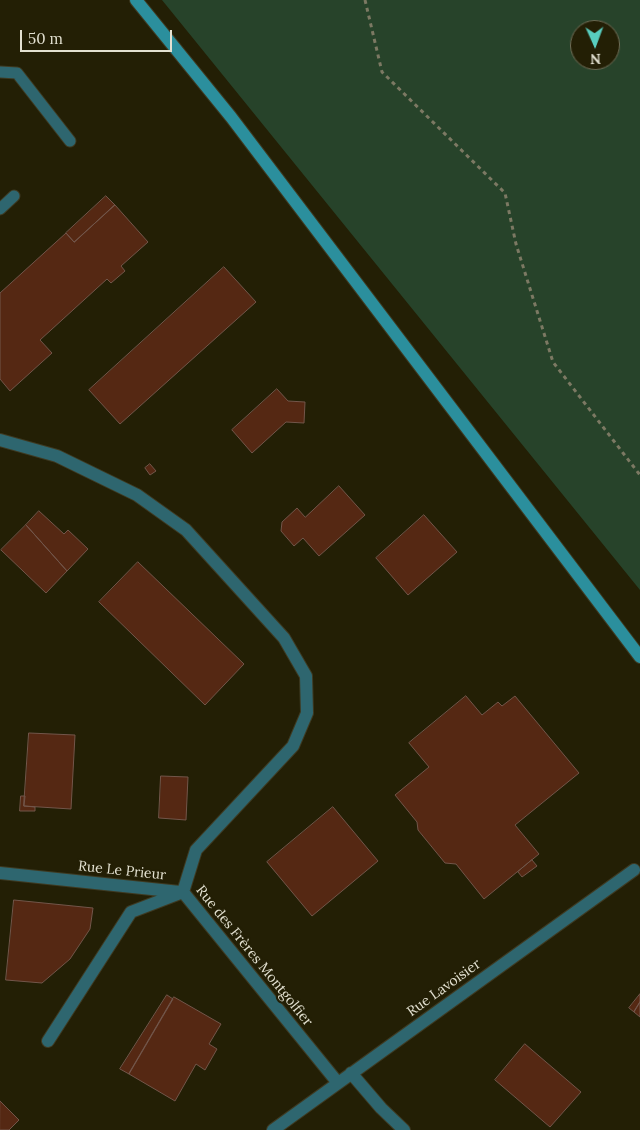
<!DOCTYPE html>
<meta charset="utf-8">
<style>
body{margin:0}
#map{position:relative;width:640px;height:1130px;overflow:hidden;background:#231f05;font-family:Lora,serif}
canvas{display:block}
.north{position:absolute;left:570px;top:20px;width:50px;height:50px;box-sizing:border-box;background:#231f05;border:1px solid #706d57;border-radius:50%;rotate:178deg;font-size:14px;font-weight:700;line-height:20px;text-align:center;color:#e3e1d1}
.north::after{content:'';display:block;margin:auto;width:18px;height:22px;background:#58cec0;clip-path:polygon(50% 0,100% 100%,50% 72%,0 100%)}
.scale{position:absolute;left:20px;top:30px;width:152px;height:22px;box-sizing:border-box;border:2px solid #e3e1d1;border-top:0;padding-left:6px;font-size:15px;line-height:18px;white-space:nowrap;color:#e3e1d1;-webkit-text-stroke:4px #231f05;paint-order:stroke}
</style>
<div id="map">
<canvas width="640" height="1130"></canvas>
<div class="north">N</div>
<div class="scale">50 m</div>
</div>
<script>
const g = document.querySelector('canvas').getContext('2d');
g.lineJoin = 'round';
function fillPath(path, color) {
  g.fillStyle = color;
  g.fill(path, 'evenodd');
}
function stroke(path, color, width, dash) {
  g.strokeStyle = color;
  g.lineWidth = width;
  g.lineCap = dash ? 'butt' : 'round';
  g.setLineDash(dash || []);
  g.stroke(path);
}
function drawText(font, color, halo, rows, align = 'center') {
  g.font = font + ' Lora,serif';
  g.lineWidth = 4.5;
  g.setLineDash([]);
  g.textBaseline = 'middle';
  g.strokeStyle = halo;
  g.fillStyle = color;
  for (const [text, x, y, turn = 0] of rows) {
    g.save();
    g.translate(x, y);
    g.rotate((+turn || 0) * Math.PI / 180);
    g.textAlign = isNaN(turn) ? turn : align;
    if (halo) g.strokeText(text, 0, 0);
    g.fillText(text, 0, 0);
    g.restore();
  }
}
fillPath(new Path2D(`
 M 162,0 L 640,0 L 640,590 ZM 580,30 L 610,30 L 610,60 L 580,60 Z`), '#27432a');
const building = new Path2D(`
 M 106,196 L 115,205 L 74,242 L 66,233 Z
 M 115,205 L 148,242 L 121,266 L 125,271 L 111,283 L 107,279 L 40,340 L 52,353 L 10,391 L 0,379 L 0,293 L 66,233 L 74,242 Z
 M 224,267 L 256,302 L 120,424 L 89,390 Z
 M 277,389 L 288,401 L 305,402 L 304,423 L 286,422 L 252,453 L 232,430 Z
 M 150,464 L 156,471 L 150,475 L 145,468 Z
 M 339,486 L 365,515 L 319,556 L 303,538 L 294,546 L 281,531 L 282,522 L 297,508 L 305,517 Z
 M 39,511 L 64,534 L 68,530 L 88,549 L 67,571 L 26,525 Z
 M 424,515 L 457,552 L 408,595 L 376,558 Z
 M 26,525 L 67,571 L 46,593 L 1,550 Z
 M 138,562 L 244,664 L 205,705 L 99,602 Z
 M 466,696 L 482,715 L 498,702 L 502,706 L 515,696 L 579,773 L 515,825 L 539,854 L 484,899 L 456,864 L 445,863 L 418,830 L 417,822 L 395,795 L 429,767 L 409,743 Z
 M 29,733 L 75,735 L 71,809 L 24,806 Z
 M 161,776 L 188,777 L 186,820 L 159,818 Z
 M 21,796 L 25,796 L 24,806 L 35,807 L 35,811 L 20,811 Z
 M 333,807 L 378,861 L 312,916 L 267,862 Z
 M 532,860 L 537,866 L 522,877 L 518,872 Z
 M 14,900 L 93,908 L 90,929 L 70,959 L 42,983 L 6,980 Z
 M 640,994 L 640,1002 L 634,1012 L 629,1008 Z
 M 167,995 L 173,999 L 129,1074 L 120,1069 Z
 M 174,997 L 221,1024 L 209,1044 L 217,1049 L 205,1070 L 196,1064 L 175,1101 L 129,1074 Z
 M 640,1002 L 640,1017 L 634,1012 Z
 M 525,1044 L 581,1092 L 550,1127 L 495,1080 Z
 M 0,1101 L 19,1120 L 9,1130 L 0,1130 Z`);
fillPath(building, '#552813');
stroke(building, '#72564a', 1);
const service = new Path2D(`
 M 0,72 L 17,73 L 70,141
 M 0,209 L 14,196`);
const minor = new Path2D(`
 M 0,440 L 57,456 L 137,495 L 186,530 L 284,638 L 306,676 L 307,713 L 293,746 L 196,850 L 183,892 L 338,1083
 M 0,873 L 180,892
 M 48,1041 L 131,912 L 183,892
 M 351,1073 L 381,1108 L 404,1130
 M 273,1130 L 634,870`);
const secondary = new Path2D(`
 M 136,0 L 231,117 L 640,657`);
stroke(service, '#3e3a22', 13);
stroke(minor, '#3e3a22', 14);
stroke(secondary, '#3e3a22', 14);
stroke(new Path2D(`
 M 365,0 L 382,72 L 505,193 L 516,244 L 553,362 L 640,475`), '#7c7963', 3, [4, 4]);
stroke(service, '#2e666f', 11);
stroke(minor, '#2e666f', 12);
stroke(secondary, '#2b8f9d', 12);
drawText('14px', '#e3e1d1', '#231f05', [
 ["Rue Le Prieur",122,871,6],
 ["Rue des Frères Montgolfier",254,956,51],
 ["Rue Lavoisier",444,988,-36]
]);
</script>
